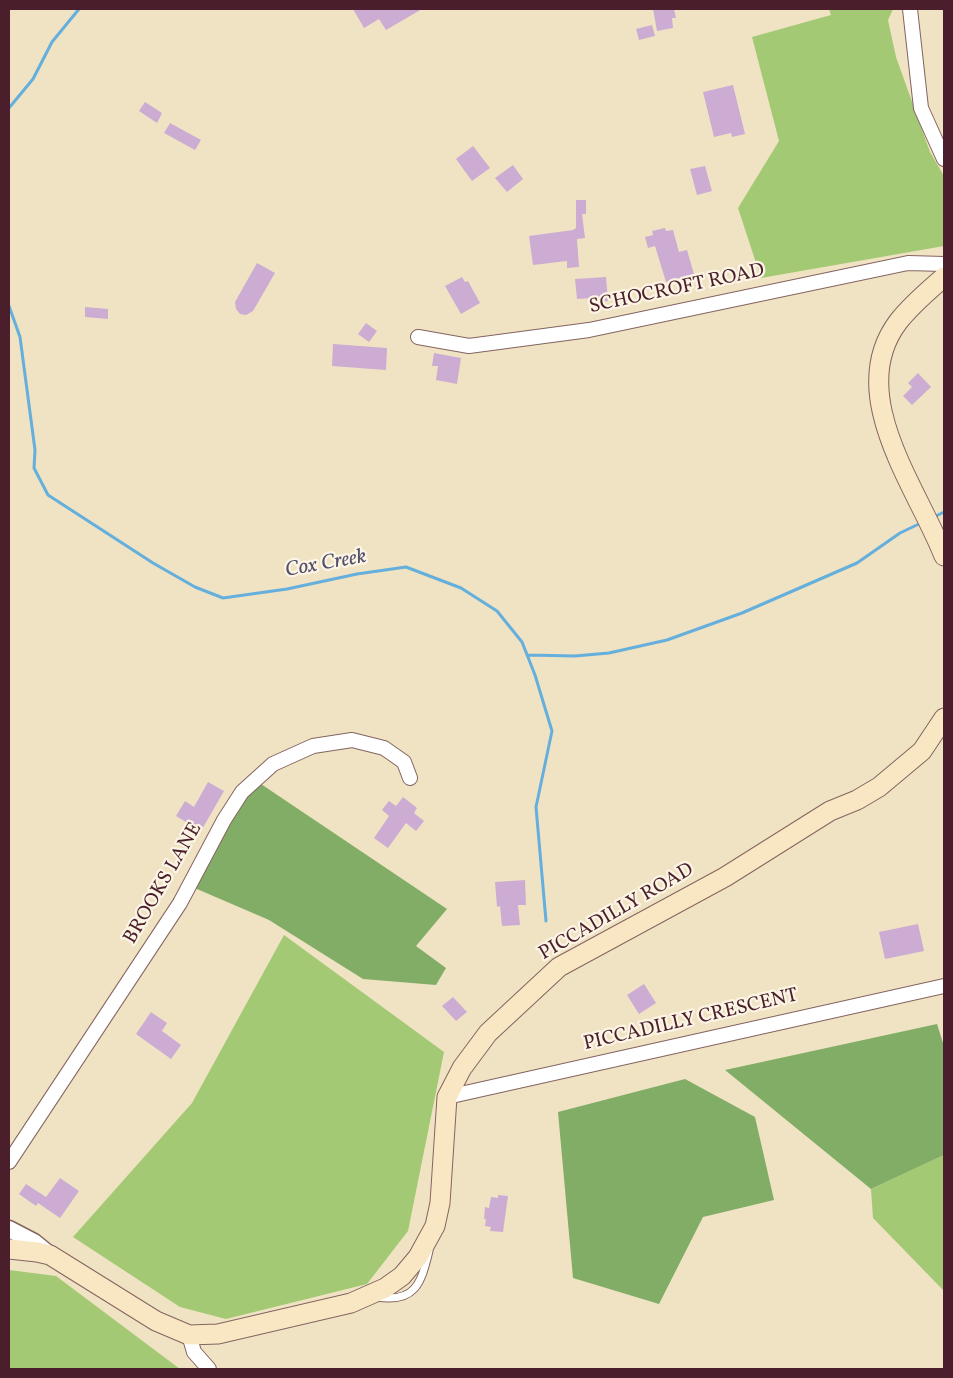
<!DOCTYPE html>
<style>
body{margin:0}
#map{position:relative;width:953px;height:1378px;overflow:hidden;background:#f0e3c3;font-family:Vollkorn,serif}
canvas{display:block}
.frame{position:absolute;inset:0;border:10px solid #4a1f2b;pointer-events:none}
</style>
<div id="map">
<canvas width="953" height="1378"></canvas>
<div class="frame"></div>
</div>
<script>
const g = document.querySelector('canvas').getContext('2d');
g.lineJoin = 'round';
function fillPath(path, color) {
  g.fillStyle = color;
  g.fill(path, 'evenodd');
}
function stroke(path, color, width, dash) {
  g.strokeStyle = color;
  g.lineWidth = width;
  g.lineCap = dash ? 'butt' : 'round';
  g.setLineDash(dash || []);
  g.stroke(path);
}
function drawText(font, color, halo, rows, align = 'center') {
  g.font = font + ' Vollkorn,serif';
  g.lineWidth = 4.5;
  g.setLineDash([]);
  g.textBaseline = 'middle';
  g.strokeStyle = halo;
  g.fillStyle = color;
  for (const [text, x, y, turn = 0] of rows) {
    g.save();
    g.translate(x, y);
    g.rotate((+turn || 0) * Math.PI / 180);
    g.textAlign = isNaN(turn) ? turn : align;
    if (halo) g.strokeText(text, 0, 0);
    g.fillText(text, 0, 0);
    g.restore();
  }
}
fillPath(new Path2D(`
 M 829,9 L 893,9 L 888,20 L 896,57 L 930,152 L 944,176 L 944,246 L 761,278 L 738,208 L 779,141 L 752,37 L 831,15 Z
 M 284,935 L 444,1052 L 408,1231 L 367,1284 L 226,1319 L 180,1307 L 73,1237 L 192,1103 Z
 M 944,1155 L 944,1291 L 873,1218 L 871,1189 Z
 M 9,1270 L 56,1276 L 180,1369 L 9,1369 Z`), '#a3c974');
fillPath(new Path2D(`
 M 255,780 L 447,909 L 416,946 L 446,968 L 436,985 L 363,979 L 269,920 L 190,886 Z
 M 937,1024 L 944,1046 L 944,1155 L 871,1189 L 725,1070 Z
 M 685,1079 L 755,1117 L 774,1200 L 703,1217 L 659,1304 L 573,1278 L 558,1112 Z`), '#82ad66');
stroke(new Path2D(`
 M 9,108 L 33,79 L 52,42 L 79,9
 M 9,306 L 20,337 L 35,450 L 34,468 L 48,495 L 153,563 L 195,587 L 223,598 L 287,589 L 357,574 L 406,567 L 461,588 L 497,611 L 522,642 L 535,675 L 552,731 L 536,807 L 546,921
 M 934,517 L 944,512
 M 527,655 L 575,656 L 609,653 L 667,640 L 742,613 L 857,563 L 900,533 L 921,523`), '#65afdd', 3);
fillPath(new Path2D(`
 M 353,9 L 422,9 L 386,30 L 379,19 L 364,28 Z
 M 653,9 L 674,9 L 676,18 L 672,18 L 673,28 L 657,31 Z
 M 652,25 L 655,36 L 639,40 L 636,29 Z
 M 733,85 L 745,134 L 732,137 L 731,133 L 714,137 L 703,92 Z
 M 145,102 L 162,113 L 157,123 L 139,111 Z
 M 170,123 L 201,140 L 195,150 L 164,133 Z
 M 473,146 L 490,168 L 472,181 L 456,159 Z
 M 513,165 L 523,179 L 507,192 L 495,178 Z
 M 705,166 L 712,191 L 697,195 L 690,169 Z
 M 576,200 L 586,200 L 586,214 L 582,214 L 585,238 L 577,239 L 579,267 L 567,268 L 567,261 L 533,265 L 529,236 L 573,230 L 576,228 Z
 M 665,228 L 666,231 L 673,230 L 679,252 L 687,250 L 694,274 L 666,282 L 655,246 L 648,248 L 645,237 L 653,235 L 652,231 Z
 M 257,263 L 275,273 L 253,311 L 246,315 L 240,314 L 236,309 L 235,302 Z
 M 462,277 L 465,282 L 468,281 L 480,303 L 461,314 L 445,286 Z
 M 606,277 L 608,301 L 592,302 L 592,298 L 577,299 L 575,279 Z
 M 85,307 L 108,309 L 108,319 L 85,317 Z
 M 366,323 L 377,331 L 369,342 L 358,334 Z
 M 333,344 L 387,348 L 386,370 L 332,366 Z
 M 434,353 L 461,358 L 457,384 L 436,380 L 438,366 L 432,366 Z
 M 918,373 L 931,387 L 912,405 L 903,396 L 912,387 L 908,383 Z
 M 208,782 L 224,791 L 201,831 L 176,816 L 185,801 L 194,807 Z
 M 403,797 L 417,808 L 414,813 L 424,821 L 416,831 L 406,823 L 388,848 L 374,838 L 389,816 L 382,810 L 389,801 L 396,806 Z
 M 525,880 L 526,905 L 518,905 L 520,925 L 502,926 L 500,906 L 497,907 L 495,882 Z
 M 918,924 L 924,951 L 885,959 L 879,932 Z
 M 644,984 L 656,1003 L 639,1014 L 627,995 Z
 M 453,997 L 467,1012 L 456,1021 L 442,1006 Z
 M 151,1012 L 167,1023 L 162,1031 L 181,1045 L 171,1059 L 136,1034 Z
 M 60,1178 L 79,1191 L 60,1218 L 38,1203 L 36,1206 L 19,1194 L 26,1184 L 46,1197 Z
 M 498,1195 L 508,1196 L 503,1232 L 490,1231 L 491,1227 L 485,1226 L 486,1219 L 484,1219 L 485,1207 L 489,1208 L 491,1197 L 498,1198 Z`), '#ccacd3');
const service = new Path2D(`
 M 377,1297 C 415,1303 421,1284 429,1251`);
const minor = new Path2D(`
 M 910,9 L 921,108 L 944,159
 M 418,337 L 469,346 L 589,330 L 908,263 L 944,264
 M 447,1097 L 944,986
 M 9,1162 L 180,903 L 224,820 L 242,792 L 273,764 L 313,746 L 352,740 L 384,748 L 404,762 L 410,778
 M 189,1335 L 194,1352 L 209,1369`);
const tertiary = new Path2D(`
 M 9,1229 L 34,1242 L 50,1255`);
const secondary = new Path2D(`
 M 944,277 C 928,291 911,305 898,322 C 844,394 917,487 944,556
 M 9,1249 L 37,1252 L 50,1255 L 156,1321 L 189,1335 L 218,1334 L 351,1303 L 385,1288 L 402,1276 L 418,1257 L 435,1226 L 440,1203 L 447,1097 L 462,1068 L 488,1033 L 559,967 L 725,877 L 830,811 L 857,800 L 879,787 L 922,751 L 944,718`);
stroke(service, '#846460', 9);
stroke(minor, '#846460', 16);
stroke(tertiary, '#846460', 19);
stroke(secondary, '#846460', 21);
stroke(service, '#fff', 7);
stroke(minor, '#fff', 14);
stroke(tertiary, '#fff', 16);
stroke(secondary, '#f9e7c3', 19);
drawText('20px', '#4a1f2b', '#fcf5e5', [
 ["SCHOCROFT ROAD",677,290,-12],
 ["BROOKS LANE",164,884,-60],
 ["PICCADILLY ROAD",617,913,-30],
 ["PICCADILLY CRESCENT",691,1021,-13]
]);
drawText('italic 21px', '#535169', '#fcf5e5', [
 ["Cox Creek",326,565,-10]
]);
</script>
